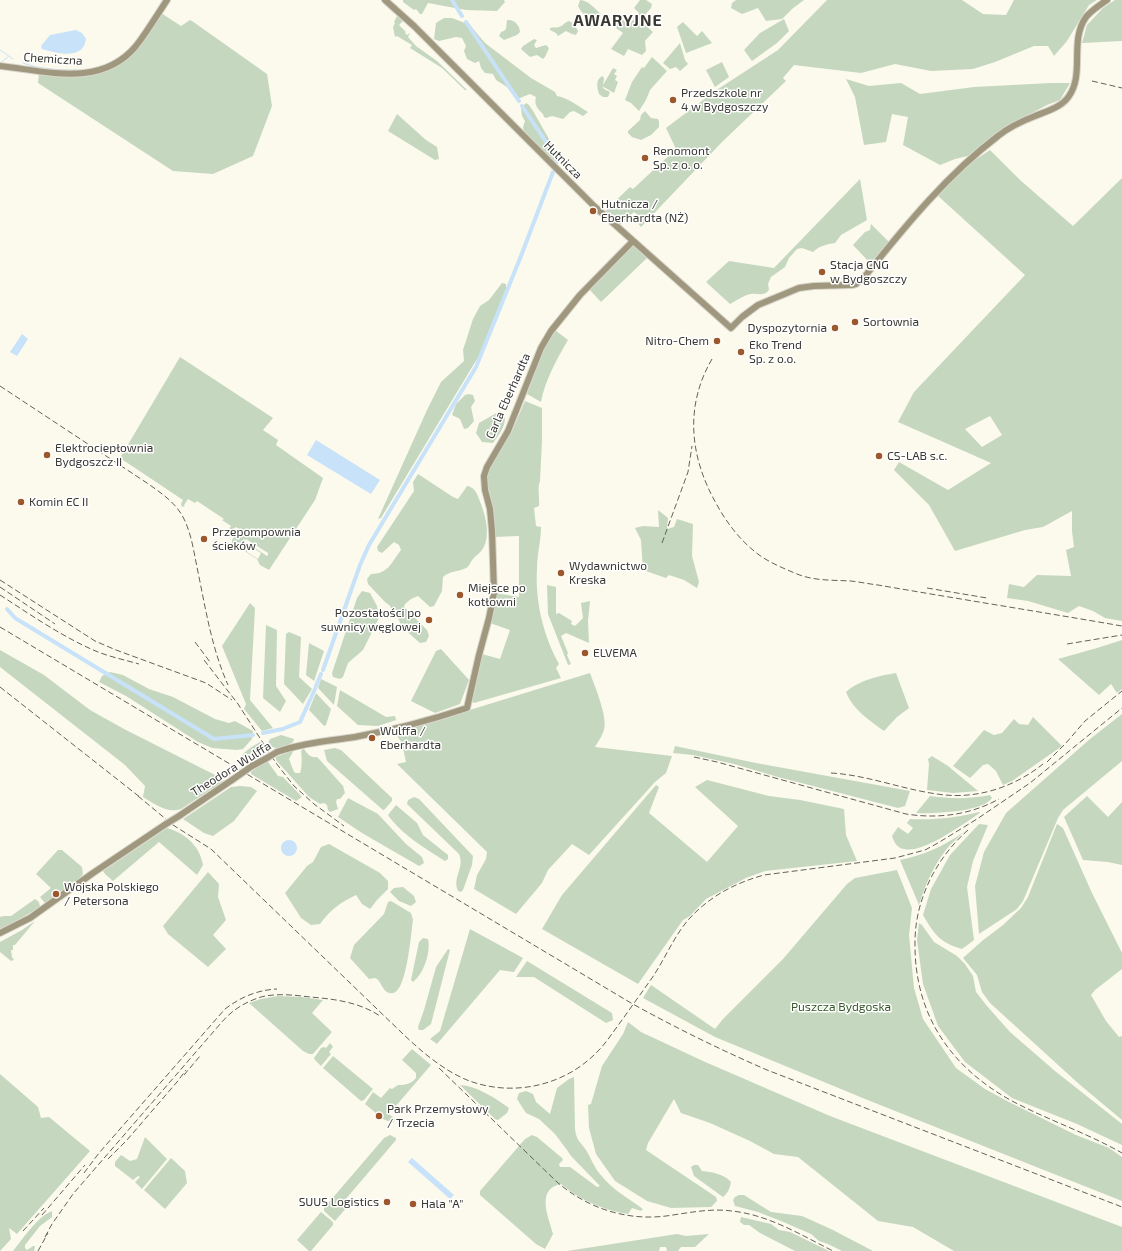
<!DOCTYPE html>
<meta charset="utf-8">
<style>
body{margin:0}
canvas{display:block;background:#fcf9ed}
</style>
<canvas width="1122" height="1251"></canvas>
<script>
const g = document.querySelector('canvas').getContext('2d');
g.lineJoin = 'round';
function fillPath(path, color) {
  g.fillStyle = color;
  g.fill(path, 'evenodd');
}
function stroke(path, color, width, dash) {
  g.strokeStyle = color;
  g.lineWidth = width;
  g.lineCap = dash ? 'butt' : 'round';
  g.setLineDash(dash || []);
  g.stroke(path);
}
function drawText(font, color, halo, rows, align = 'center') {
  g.font = font + ' "Exo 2",sans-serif';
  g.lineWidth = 3;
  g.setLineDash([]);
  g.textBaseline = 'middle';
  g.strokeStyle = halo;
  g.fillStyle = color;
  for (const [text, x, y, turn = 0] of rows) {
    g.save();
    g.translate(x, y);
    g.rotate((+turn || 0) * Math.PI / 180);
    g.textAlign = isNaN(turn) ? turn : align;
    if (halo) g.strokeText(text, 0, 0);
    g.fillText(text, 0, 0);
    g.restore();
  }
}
fillPath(new Path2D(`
 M 403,0 L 504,0 L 505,2 L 497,11 L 466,10 L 428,3 L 422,14 L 420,14 L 416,9 L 414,10 L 403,2 Z
 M 580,0 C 588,0 595,9 601,14 L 600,18 L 597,21 C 589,20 581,13 578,6 Z
 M 640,0 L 646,0 L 652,4 L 651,8 L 644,16 L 645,25 L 653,32 L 645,41 L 646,51 L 642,55 L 628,49 L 624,56 L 611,49 L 623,33 L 616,28 L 616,25 L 622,19 L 629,25 L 639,13 L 634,8 Z
 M 736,0 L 804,0 L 792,9 L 782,19 L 766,21 L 758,8 L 742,14 L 731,8 L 732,3 Z
 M 827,0 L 962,0 L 983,14 L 1006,15 L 1014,0 L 1097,0 L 1089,5 L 1067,41 L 1054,56 L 1048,46 L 1034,46 L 995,62 L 973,69 L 931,71 L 895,64 L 861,73 L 794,65 L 783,78 L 786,81 L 722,142 L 641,227 L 635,220 L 639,216 L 634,212 L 620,225 L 604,212 L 630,187 L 633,189 L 676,149 L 666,128 L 715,91 L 778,50 Z
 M 1115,0 L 1122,0 L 1122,41 L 1082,43 L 1087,25 L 1103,8 Z
 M 161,13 L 181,26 L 190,20 L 192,21 L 267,74 L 272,106 L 253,156 L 213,174 L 173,171 L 38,83 L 39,73 C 70,78 103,80 127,58 C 132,53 135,48 139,43 C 146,33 153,23 161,13 Z
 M 397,16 L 400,17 L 404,20 L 399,25 L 406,32 L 405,33 L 407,35 L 410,33 L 408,37 L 416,46 L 437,61 L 467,90 L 465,90 L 442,68 L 410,48 L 412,45 L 397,36 L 395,37 L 393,27 L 395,23 L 394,22 Z
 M 444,18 L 452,18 L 470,25 L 485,43 L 531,78 L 555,92 L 557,96 C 568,98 578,106 588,112 L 583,116 L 574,111 L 570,112 L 563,119 L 552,116 L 546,118 L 544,117 L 543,114 C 537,108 534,105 536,97 L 530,94 L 520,98 L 515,98 L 507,87 L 496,80 L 493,74 L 485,73 L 481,68 L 479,61 L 475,63 L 467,59 L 464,51 L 466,46 L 462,38 L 456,37 L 439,41 L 434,39 L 436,23 Z
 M 784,19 L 789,31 L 777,43 L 752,61 L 744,50 L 760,33 Z
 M 507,20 C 514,19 520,25 520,32 L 517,35 L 504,40 L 499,36 L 501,32 L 504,31 L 506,29 Z
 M 569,21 L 574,24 L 578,31 L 576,35 L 572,34 L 566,31 L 558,36 L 556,33 L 550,30 L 550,28 C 554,27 556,28 559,27 C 563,26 565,22 569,21 Z
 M 683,22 L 697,36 L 702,31 L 712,43 L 686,53 L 677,27 Z
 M 534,39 L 537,40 L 534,45 L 536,48 L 546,45 L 549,48 L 545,57 L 543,59 L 537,55 L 530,57 L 521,49 L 523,46 Z
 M 680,43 L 685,60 L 688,64 L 680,71 L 676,67 L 670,69 L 663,63 Z
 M 652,57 L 667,71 L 650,90 L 646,100 L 639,111 L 631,103 L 625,100 L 632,82 L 642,67 L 644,68 Z
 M 722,62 L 729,77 L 715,87 L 706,70 Z
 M 613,68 L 617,70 L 614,74 L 617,76 L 615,80 L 618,82 L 614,93 L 602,86 L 604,89 L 610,92 L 608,97 L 603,97 L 599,94 C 597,87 595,79 603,76 L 604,79 L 603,85 Z
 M 846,79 L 869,86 L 901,83 L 920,94 L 974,87 L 1051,83 L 1070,83 L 1060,100 L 1047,105 L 1006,127 L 972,155 L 955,159 L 940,165 L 903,145 L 908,117 L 892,114 L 886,142 L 864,145 L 855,97 Z
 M 526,103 L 529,105 L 533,111 L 557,153 L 558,159 L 553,162 L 524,131 L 523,127 L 525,121 L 522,116 L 521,108 Z
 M 645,111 L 651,118 L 658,119 L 659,122 L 659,127 L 651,135 L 641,140 L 632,137 L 628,133 L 628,131 L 640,120 L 641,115 Z
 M 397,114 L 426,140 L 437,147 L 439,159 L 435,160 L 388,131 Z
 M 990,150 L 1020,180 L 1073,226 L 1122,178 L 1122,621 L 1105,618 L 1093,611 L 1079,606 L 1068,613 L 1028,601 L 1007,598 L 1009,584 L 1024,587 L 1037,575 L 1071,576 L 1066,550 L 1074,547 L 1072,531 L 1072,511 L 1043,527 L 1025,530 L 955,551 L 929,505 L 894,470 L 899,462 L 948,490 L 991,463 L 898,422 L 914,392 L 1025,275 L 937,195 L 969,164 ZM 990,416 L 1002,435 L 982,447 L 965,429 Z
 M 860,179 L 867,220 L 841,235 L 835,243 C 827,244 819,246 813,252 L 802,248 L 797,249 L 789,258 L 785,267 L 771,277 L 768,284 L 769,290 C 763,297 758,293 751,294 C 744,295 736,301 730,304 L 706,282 L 729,261 L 774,268 Z
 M 871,224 L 890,243 L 871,264 L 853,245 L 865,232 L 870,230 Z
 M 633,245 L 647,258 L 601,302 L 589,289 Z
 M 502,283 L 506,284 L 506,290 L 480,354 L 381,518 L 378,519 L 427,410 L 441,382 L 464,361 L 463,350 L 473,319 L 480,306 L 489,300 Z
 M 555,330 L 568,340 C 557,359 545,380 541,402 L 527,394 L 543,348 Z
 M 180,357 L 273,418 L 263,430 L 278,440 L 276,445 L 323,478 L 315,500 L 269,570 L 260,565 L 257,559 L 246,552 L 245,550 L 246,549 L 248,550 L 247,552 L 258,559 L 261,553 L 250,546 L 249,548 L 247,547 L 249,546 L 255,548 L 267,556 L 268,555 L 268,553 L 246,539 L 242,546 L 243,548 L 242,549 L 232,543 L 232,540 L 239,529 L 236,527 L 232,531 L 229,529 L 231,526 L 222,520 L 224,519 L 197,501 L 195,503 L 188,499 L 184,505 L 185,506 L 182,507 L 181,504 L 183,500 L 120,458 Z
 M 469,394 L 473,395 L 475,401 L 471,407 L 474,421 L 468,428 L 464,429 L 460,419 L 452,415 L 456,404 L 465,395 Z
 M 525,401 L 542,408 L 542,440 L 540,481 C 537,488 540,498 539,506 L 534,508 L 536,526 L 541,527 C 541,541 537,554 537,568 C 535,601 543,635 559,664 L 556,668 L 561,678 L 474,703 L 471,701 L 482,654 L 500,659 L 510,630 L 490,623 L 495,593 L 519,597 L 519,536 L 494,537 L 485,487 L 488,469 L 513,429 Z
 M 500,411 C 512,418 499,435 493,443 L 482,442 L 476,433 L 479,423 Z
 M 418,474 L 453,497 L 458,499 L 467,486 C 476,487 478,497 481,504 C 486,517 491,538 482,550 C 480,553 476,555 473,559 C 470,562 470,566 466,568 C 458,572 449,571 443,577 L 442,591 L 434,606 L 430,607 L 418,596 L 411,599 L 405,604 L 404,607 L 427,630 L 429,636 L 426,642 L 420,643 L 403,628 L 395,613 L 389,605 L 385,602 L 368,584 L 367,579 L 371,574 C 388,574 391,563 401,550 L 399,545 L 394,542 L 382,553 L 378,551 L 377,547 L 414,491 L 413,482 Z
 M 658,510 L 668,518 L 667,529 L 674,527 L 677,519 L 693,524 L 692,556 L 699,582 L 697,588 L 684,580 L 669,575 L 666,578 L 643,570 L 641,540 L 635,528 L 643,526 L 659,527 Z
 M 547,585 L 556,587 L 556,614 L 559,613 L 572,621 L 571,624 L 575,626 L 583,618 L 581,603 L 590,601 L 588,621 L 589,643 L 566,633 L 561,636 L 568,653 L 567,655 L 571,664 L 568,665 L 548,614 Z
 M 362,591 L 370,593 L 377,606 L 379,618 L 363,650 L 348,663 L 343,677 L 340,679 L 333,677 L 332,673 L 357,598 Z
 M 250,603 L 255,608 L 250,700 L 273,728 L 262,731 L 244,709 L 246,704 L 222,646 Z
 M 266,625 L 277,630 L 276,686 L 286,701 L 280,712 L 263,698 Z
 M 289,632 L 301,637 L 299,677 L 312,689 L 303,704 L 284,684 L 286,634 Z
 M 1122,640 L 1122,689 L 1117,693 L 1111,684 L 1099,695 L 1058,659 L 1097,648 Z
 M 309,643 L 324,651 L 314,681 L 306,675 Z
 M 441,649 L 469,680 L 460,704 L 435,713 L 411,701 L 436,651 Z
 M 0,650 L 44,675 L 90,710 L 124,729 L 221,778 L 224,781 L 181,809 C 167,814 155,804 143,797 L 145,786 L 125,765 L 0,667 Z
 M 110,672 L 123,675 L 149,689 L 173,697 L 215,719 L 229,723 L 235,721 L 253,731 L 252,739 L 243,749 L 237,750 L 212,748 L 198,742 L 126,696 L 99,682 L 102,676 Z
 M 590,673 C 595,687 608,717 604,730 C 602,736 598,742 595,747 L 672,756 L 666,773 L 655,782 L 589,855 L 572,844 L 548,870 L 542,883 L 516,914 L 474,889 L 477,875 L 486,859 L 487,852 L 397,764 L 406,762 L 402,743 L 395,733 Z
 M 896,673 L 909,708 L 897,717 L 884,731 C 869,720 853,710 846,692 C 859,680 878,676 896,673 Z
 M 321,679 L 337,687 L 334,705 L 318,688 Z
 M 340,690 L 386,717 L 395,716 L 396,720 L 378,726 L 358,725 L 337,706 Z
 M 316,693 L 331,709 L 326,725 L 324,726 L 309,710 Z
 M 1122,714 L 1122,761 L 1063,810 L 1058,818 L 1023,901 L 1017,909 L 979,934 L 975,886 L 984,852 L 1006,813 L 1090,739 Z
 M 1033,717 L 1062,746 L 1012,781 L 1003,785 L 996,771 L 988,764 L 983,765 L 970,778 L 953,766 L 984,730 L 994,735 L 1002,733 L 1014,719 L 1019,724 L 1028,725 Z
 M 281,735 L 294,739 L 293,742 C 285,747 274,752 268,743 L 270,739 Z
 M 260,742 L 266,751 L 261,756 L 243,765 L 240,765 L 239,762 C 242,752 251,747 260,742 Z
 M 675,746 L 756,763 L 910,791 L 905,806 L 898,808 L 778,777 L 734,764 L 693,755 L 673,753 Z
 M 335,748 L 341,750 L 392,798 L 392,801 L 384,810 L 383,810 L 327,761 L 324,750 Z
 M 303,749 L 304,749 C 308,754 310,758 317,757 L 320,760 L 343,786 L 345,793 L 340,799 L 337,799 L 336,802 L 338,809 L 330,812 L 328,810 L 327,805 L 324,803 L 320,804 L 309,797 L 276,760 L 276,757 L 294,750 L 289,759 L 294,772 L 296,773 L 300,773 C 302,769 302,756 301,751 Z
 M 932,756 L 948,766 L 978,791 L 953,793 L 927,790 L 929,764 L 928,759 Z
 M 265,761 L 268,762 L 278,776 L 283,777 L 302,797 L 296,801 L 251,774 L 251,772 Z
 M 707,780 L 769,796 L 800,800 L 844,809 L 846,835 L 857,861 L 765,871 L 746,878 L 706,899 L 690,916 L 683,920 L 638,984 L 542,929 L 562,895 L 656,785 L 659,787 L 649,813 L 707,862 L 738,826 L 695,787 Z
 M 240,786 L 251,787 L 257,791 L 234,821 L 213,836 L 204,833 L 183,819 L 231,787 Z
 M 990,795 L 992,798 C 983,812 932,814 916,813 L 930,796 C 951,799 970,799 990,795 Z
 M 1087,796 L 1108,817 L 1122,802 L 1122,865 L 1108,862 L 1083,860 L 1064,817 Z
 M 414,797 L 419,799 L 473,856 L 472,865 L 463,890 L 461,892 L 458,891 C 452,877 465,868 459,854 L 407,804 L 408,800 Z
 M 348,798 L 378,814 L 406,844 L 422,857 L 424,863 L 419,866 L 362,833 L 338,817 Z
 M 396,805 L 417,823 L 423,835 L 448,855 L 448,859 L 445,861 C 426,849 401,834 388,815 Z
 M 979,812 L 980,813 C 963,824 923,854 904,849 C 897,848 894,842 892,836 L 898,827 L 908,834 L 913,828 L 907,823 L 910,819 C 934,820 956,818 979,812 Z
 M 979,824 L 988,825 L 973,861 L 967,887 L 974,940 L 962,949 C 940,943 934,934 923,915 L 931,889 L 950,855 Z
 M 1057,824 L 1063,828 L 1092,893 L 1122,953 L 1122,969 L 1095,990 L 1091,995 L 1106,1021 L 1119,1037 L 1122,1036 L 1122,1120 L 1079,1084 L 990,1003 L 982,992 L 977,975 L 963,958 L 982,941 L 1003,925 L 1021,908 L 1028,897 Z
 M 167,828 C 185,833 200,846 203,865 L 197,875 L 159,842 L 113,881 L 105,874 L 103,871 Z
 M 964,832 C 958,838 951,843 946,850 C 933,866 925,886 919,905 L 900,860 C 924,855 944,846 964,832 Z
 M 329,844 L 380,873 L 388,881 L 388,889 L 377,900 L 370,909 L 362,904 L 356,895 C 341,902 330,910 320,924 L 311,925 L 301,918 L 285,893 L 307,866 L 313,862 L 321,847 Z
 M 58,850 L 62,850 L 82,867 L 83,874 C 77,882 65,892 55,892 L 52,895 L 54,897 L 48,902 L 45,903 L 40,897 L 51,888 L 36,874 Z
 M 897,870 L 912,908 L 909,935 L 914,988 L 923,1019 L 956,1068 L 985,1089 L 1009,1102 L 1076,1135 L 1109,1148 L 1122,1157 L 1122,1201 L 870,1101 L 715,1037 L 643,998 L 651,985 L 715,1029 L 723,1019 L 783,959 L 847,884 L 855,878 Z
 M 208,872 L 219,884 L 218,897 L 226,920 L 213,935 L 226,949 L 208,967 L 168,934 L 163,926 Z
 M 403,887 L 414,896 L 416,902 L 411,906 L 399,901 L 390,892 L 394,888 Z
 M 35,899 L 39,902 L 40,907 L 0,931 L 0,917 L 4,916 L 11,916 Z
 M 391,901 L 411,913 L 413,920 C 411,933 407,991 393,993 C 382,995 382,980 375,978 C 373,978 371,979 369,979 L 350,958 L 354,945 L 384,914 L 388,902 Z
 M 35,921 L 15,945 L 13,945 L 13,950 L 11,950 L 12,957 L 14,960 L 11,961 L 0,952 L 0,942 L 22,930 Z
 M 919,923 L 922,925 L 934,942 L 957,956 L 965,964 L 973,976 L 976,992 L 987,1006 L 1010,1032 L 1055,1071 L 1122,1124 L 1122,1145 L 1077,1124 L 1012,1098 L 965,1062 L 938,1026 L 923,984 L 917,940 Z
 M 470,929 L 523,958 L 514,972 L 500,970 L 437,1044 L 430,1039 L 440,1031 Z
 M 423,938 L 428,939 C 431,951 424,974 413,982 L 411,980 L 419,942 Z
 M 448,949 L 450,950 L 431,1024 L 423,1030 L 419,1030 L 418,1027 L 424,1010 L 436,967 Z
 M 527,961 L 612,1013 L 613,1020 L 606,1023 L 534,977 L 516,977 Z
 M 278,996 L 302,997 L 323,1000 L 312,1013 L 332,1032 L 313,1054 L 309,1054 L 303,1051 L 249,1003 L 261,999 Z
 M 628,1022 L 641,1032 L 703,1061 L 830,1116 L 1122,1227 L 1122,1251 L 954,1251 L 913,1227 L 878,1221 L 798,1157 L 774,1154 L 750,1141 L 710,1123 L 681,1113 L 674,1099 L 648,1143 L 646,1150 L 716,1197 L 717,1201 L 711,1207 L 671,1208 L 647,1201 L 615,1181 L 596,1154 L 589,1128 L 588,1105 L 591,1104 L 602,1066 L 623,1034 Z
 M 330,1043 L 333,1047 L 329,1052 L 331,1054 L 321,1066 L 315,1060 L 314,1058 L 321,1048 L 324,1047 L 326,1048 Z
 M 412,1049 L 431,1065 L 389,1114 L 395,1119 L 393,1123 L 383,1119 L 365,1104 L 373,1092 L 381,1098 L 390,1088 L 392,1089 L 398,1085 C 406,1085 411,1084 416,1078 L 416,1073 L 402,1060 Z
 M 333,1056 L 373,1089 L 364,1100 L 361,1101 L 323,1068 Z
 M 0,1074 L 38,1107 L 41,1118 L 49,1117 L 90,1151 L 17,1234 L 9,1228 L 11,1239 L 0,1251 Z
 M 574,1077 L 575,1129 C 577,1142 580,1141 586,1150 C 591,1158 594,1167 600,1174 C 611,1189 628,1198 643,1209 L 641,1211 L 632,1208 L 628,1214 C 603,1210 580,1200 561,1184 C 535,1189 549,1218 553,1234 L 545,1249 L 536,1244 L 480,1195 L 480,1191 L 525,1139 L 532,1135 L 537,1137 L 562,1158 L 563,1160 L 559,1164 L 560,1167 L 570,1167 L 597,1187 L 600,1186 L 571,1156 L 567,1150 L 555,1134 L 539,1119 L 526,1113 L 517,1099 L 519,1093 L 526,1091 L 533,1094 L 536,1102 L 550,1114 L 557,1088 L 569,1079 Z
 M 460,1085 C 477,1086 495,1098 509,1108 L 507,1113 L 498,1120 L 495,1119 Z
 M 390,1135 L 396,1138 L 396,1140 L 345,1200 L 349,1205 L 351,1210 L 347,1207 L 335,1221 L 324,1211 L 324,1208 L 384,1138 Z
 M 145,1137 L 167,1159 L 142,1189 L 135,1182 L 140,1177 L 138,1176 L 133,1180 L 115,1166 L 115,1162 L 121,1155 L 130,1161 L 137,1159 Z
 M 171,1158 L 185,1171 L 187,1183 L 165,1209 L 144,1190 Z
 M 694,1165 L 698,1165 L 702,1171 C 712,1172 724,1174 731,1182 C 730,1188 728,1193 723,1197 L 694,1176 L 691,1167 Z
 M 739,1195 L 744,1195 L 771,1212 L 802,1216 L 833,1230 L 873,1251 L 842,1251 L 828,1244 L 819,1241 L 811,1234 L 781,1221 L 758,1212 L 735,1206 L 733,1200 L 735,1197 Z
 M 52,1211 L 52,1217 L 40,1226 L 25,1245 L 25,1248 L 27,1250 L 33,1246 L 35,1246 L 34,1251 L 13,1251 C 22,1240 38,1216 52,1211 Z
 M 321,1212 L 333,1222 L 333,1225 L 311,1251 L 309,1251 L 297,1240 Z
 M 741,1217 L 771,1224 L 779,1230 L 790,1232 L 829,1251 L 795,1251 L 760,1233 L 749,1225 L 744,1225 L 740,1222 Z
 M 677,1234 L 686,1236 L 709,1234 L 695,1247 L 681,1247 L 678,1251 L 667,1251 L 666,1247 L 660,1247 L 659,1251 L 567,1251 Z`), '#c5d8bf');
fillPath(new Path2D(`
 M 76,30 L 82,33 L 86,39 C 83,61 56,53 42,49 L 41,46 L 50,35 Z
 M 22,334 L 28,339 L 17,356 L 10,352 Z
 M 316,440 L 380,480 L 371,494 L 307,455 Z
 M281 848a8 8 0 1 1 16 0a8 8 0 1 1-16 0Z
 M 412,1158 L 454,1195 L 450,1199 L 408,1162 Z`), '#c7e2f9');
stroke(new Path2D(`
 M 0,50 L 13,59
 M 0,63 L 8,57
 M 23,63 C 39,69 59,70 76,70`), '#c7e2f9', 1);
stroke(new Path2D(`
 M 452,0 L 462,16
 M 466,22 L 519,101
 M 522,106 L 556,157 L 556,165
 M 7,609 L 15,618 L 214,739 L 253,735
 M 323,670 L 360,565 L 369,545 L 476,367 L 521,256 L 553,172
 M 316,686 L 321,674
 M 285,728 L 300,722 L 315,689
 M 263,733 L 283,729`), '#c7e2f9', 4);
const secondary = new Path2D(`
 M 385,0 L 414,26 L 594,206 L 731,328 L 742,317 L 758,305 L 799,288 L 814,286 L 852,285 L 856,284 L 866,275 C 906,225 948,174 998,136 C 1009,127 1022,121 1035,116 C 1047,111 1062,107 1069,96 C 1085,73 1069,41 1086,17 C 1092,10 1100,5 1107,0
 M 0,66 C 47,71 101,88 136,46 C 147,32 157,15 167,0
 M 277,752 C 302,743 329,741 355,737 C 393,730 431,720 467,708 L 479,655 L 489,618 L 494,593 L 492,531 L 490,509 L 485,490 L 484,476 L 487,467 L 508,431 L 541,348 L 551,331 L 580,295 L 633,241
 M 252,766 L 267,758
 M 179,816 L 232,780
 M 0,933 L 30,918 L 93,873 L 166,824`);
stroke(secondary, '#d9d6cc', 8);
stroke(secondary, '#a0977f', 6);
stroke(new Path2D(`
 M 1092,81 L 1122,88
 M 712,359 C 684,407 690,458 717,505 C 728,525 743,544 762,557 C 773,564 785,569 797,574 C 814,581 833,580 851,581 C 860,582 869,584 878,585 C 959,599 1041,612 1122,626
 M 0,386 L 147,483 C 161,493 175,502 183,517 C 192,534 194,554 198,572 C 206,611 212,649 228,685
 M 662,543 L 688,472 L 692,446
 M 0,580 L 95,641 L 116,650 L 206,683 L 232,700
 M 0,587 L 55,624
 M 927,588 L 987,598
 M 0,595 C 31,615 64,638 98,652 C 111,657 125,660 139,664
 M 0,627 L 631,1003 C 676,1028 721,1050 767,1070 L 1122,1207
 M 195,642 L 210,662
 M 1067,644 L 1122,635
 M 204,660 L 238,704 L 276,763 L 294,786 L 314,804 L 344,826
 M 0,687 L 141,798
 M 694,757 L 717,762 L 906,814 C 938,819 970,815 999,799
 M 1047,762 L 1066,743 L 1085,721 L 1122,691
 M 831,773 C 867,775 901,789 937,794 C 975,800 1013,788 1043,764
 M 138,796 L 173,825 L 211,849 L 403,1034 C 422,1052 443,1070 467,1080 C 510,1097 561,1087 594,1055 C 605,1045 613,1032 622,1020 C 632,1006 642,992 652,978 C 665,959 674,936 689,919 C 710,896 735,883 764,875 L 895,858 L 925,850 L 938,843 L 977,819 L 1030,783 L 1122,708
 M 968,830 C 936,858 915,900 915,942 C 914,1014 950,1067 1012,1101 C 1048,1120 1087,1133 1122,1153
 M 439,1068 L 557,1182 C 587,1208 626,1221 666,1216 C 688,1213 710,1208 732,1211 C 769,1215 801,1235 833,1251
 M 184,1075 L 200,1056
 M 108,1159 L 127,1140 L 177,1082 L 186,1070
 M 84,1173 L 99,1153 L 225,1009 C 241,997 257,990 277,989
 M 42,1215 L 85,1165
 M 23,1231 L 44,1208
 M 45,1237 L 52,1224 L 73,1194 L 221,1023 C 232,1010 245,1002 261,997 C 277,993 294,995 310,997 C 334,999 359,1002 380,1016
 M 38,1251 L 48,1233`), '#63615b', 1, [6, 3]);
const secondaryBridge = new Path2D(`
 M 267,758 L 277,752
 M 232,780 L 252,766
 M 166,824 L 179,816`);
stroke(secondaryBridge, '#d9d6cc', 8, []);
stroke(secondaryBridge, '#a0977f', 6);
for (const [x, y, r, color] of [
 [673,100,4,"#9c572a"],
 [645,158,4,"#9c572a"],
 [593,211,4,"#9c572a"],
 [822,272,4,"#9c572a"],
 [855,322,4,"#9c572a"],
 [835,328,4,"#9c572a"],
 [717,341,4,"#9c572a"],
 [741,352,4,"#9c572a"],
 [47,455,4,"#9c572a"],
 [879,456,4,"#9c572a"],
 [21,502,4,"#9c572a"],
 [204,539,4,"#9c572a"],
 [561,573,4,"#9c572a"],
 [460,595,4,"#9c572a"],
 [429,620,4,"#9c572a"],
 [585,653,4,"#9c572a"],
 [372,738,4,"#9c572a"],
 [56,894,4,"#9c572a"],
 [379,1116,4,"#9c572a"],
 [387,1202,4,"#9c572a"],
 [413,1204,4,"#9c572a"]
]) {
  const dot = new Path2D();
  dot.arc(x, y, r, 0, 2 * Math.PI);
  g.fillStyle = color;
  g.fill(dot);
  stroke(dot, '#fff', 1.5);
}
drawText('12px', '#393833', '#fff', [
 ["Chemiczna",53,59,4],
 ["Hutnicza",563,160,45],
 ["Carla Eberhardta",508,396,-66],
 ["Theodora Wulffa",231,769,-32]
]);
drawText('12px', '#393833', '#fff', [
 ["Przedszkole nr",681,93],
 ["4 w Bydgoszczy",681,107],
 ["Renomont",653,151],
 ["Sp. z o. o.",653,165],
 ["Hutnicza /",601,204],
 ["Eberhardta (NŻ)",601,218],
 ["Stacja CNG",830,265],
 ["w Bydgoszczy",830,279],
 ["Sortownia",863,322],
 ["Dyspozytornia",827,328,"right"],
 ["Nitro-Chem",709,341,"right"],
 ["Eko Trend",749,345],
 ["Sp. z o.o.",749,359],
 ["Elektrociepłownia",55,448],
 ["Bydgoszcz II",55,462],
 ["CS-LAB s.c.",887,456],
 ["Komin EC II",29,502],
 ["Przepompownia",212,532],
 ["ścieków",212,546],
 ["Wydawnictwo",569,566],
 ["Kreska",569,580],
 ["Miejsce po",468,588],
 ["kotłowni",468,602],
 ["Pozostałości po",421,613,"right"],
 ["suwnicy węglowej",421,627,"right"],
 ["ELVEMA",593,653],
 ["Wulffa /",380,731],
 ["Eberhardta",380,745],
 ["Wojska Polskiego",64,887],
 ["/ Petersona",64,901],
 ["Park Przemysłowy",387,1109],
 ["/ Trzecia",387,1123],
 ["SUUS Logistics",379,1202,"right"],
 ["Hala \"A\"",421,1204]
], 'left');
drawText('12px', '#365829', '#fff', [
 ["Puszcza Bydgoska",841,1007]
]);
g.letterSpacing = '1px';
drawText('bold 16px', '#393833', '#fff', [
 ["AWARYJNE",618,21]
]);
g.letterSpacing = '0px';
</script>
